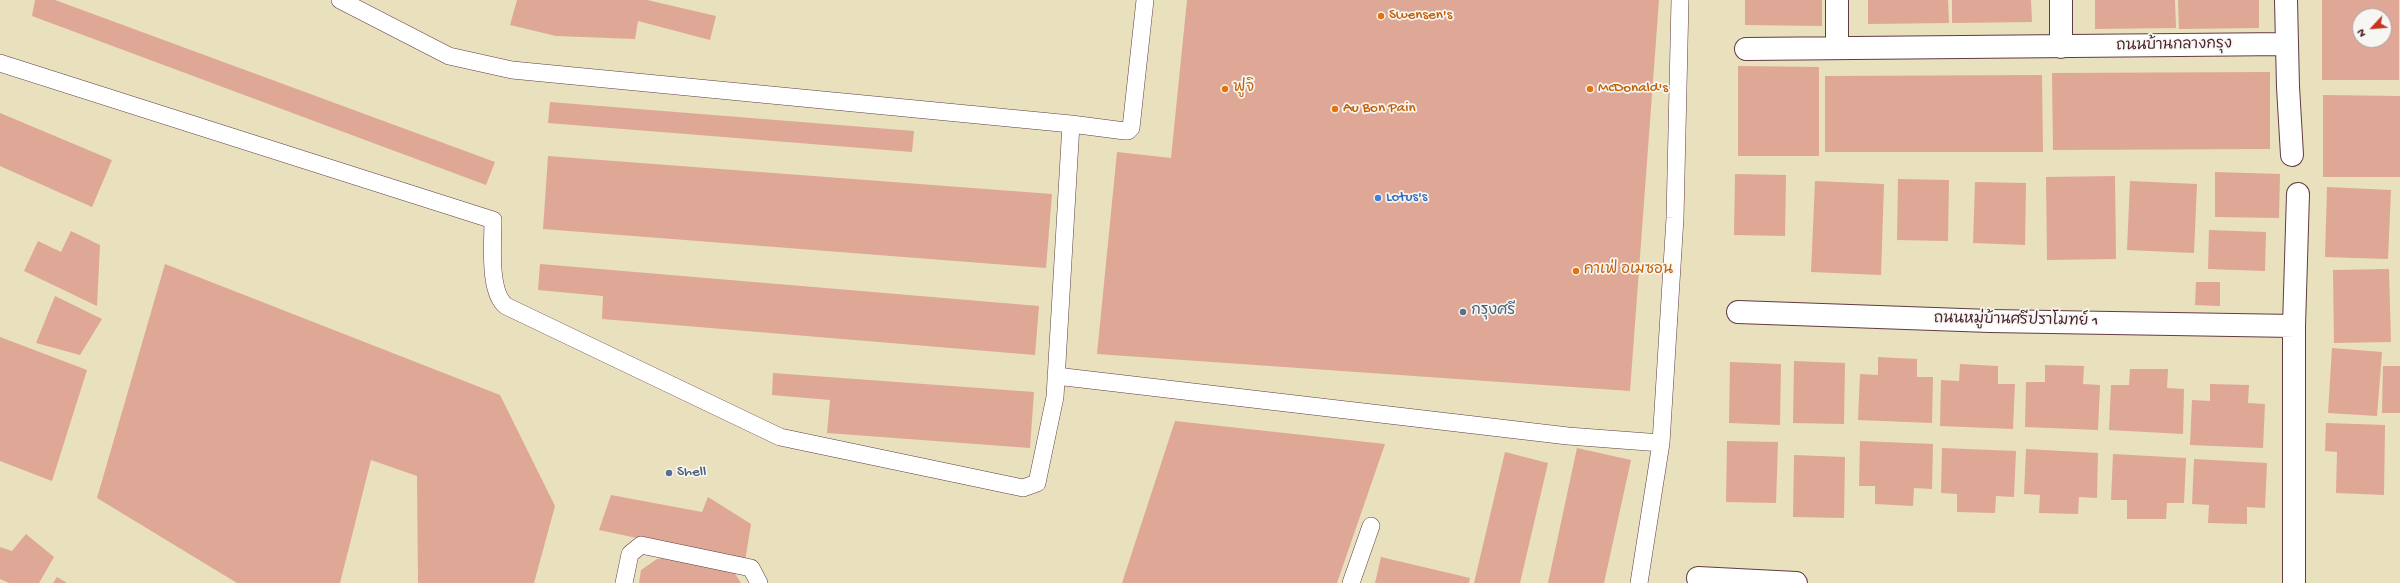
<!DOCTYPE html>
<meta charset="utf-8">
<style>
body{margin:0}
#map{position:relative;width:2400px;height:583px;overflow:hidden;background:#e9e0be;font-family:"Gochi Hand",sans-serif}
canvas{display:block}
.north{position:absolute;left:2352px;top:8px;width:40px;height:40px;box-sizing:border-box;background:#f6f6f2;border:1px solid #b1a0a2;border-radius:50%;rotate:244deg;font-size:11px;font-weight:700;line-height:16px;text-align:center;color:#4a1f2b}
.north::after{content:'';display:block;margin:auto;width:14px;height:18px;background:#c8321e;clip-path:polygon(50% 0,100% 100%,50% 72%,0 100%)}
</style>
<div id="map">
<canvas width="2400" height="583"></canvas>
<div class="north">N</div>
</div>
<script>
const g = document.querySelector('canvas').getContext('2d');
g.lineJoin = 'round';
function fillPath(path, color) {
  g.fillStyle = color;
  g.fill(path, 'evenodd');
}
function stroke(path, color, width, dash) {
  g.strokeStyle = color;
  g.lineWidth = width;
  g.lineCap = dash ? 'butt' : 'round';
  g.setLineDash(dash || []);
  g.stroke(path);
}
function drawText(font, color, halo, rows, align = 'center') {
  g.font = font + ' "Gochi Hand","Playpen Sans Thai",sans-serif';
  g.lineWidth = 3.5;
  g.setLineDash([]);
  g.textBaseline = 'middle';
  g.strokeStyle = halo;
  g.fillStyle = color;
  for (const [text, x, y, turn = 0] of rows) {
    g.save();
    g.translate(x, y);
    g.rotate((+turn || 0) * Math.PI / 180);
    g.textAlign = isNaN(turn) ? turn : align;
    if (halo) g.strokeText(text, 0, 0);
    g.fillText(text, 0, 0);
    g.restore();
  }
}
fillPath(new Path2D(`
 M 35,0 L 55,0 L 495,162 L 486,185 L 32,16 Z
 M 517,0 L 647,0 L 716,16 L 710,40 L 638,21 L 635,39 L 556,36 L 510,25 Z
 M 1187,0 L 1659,0 L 1630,391 L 1097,354 L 1117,152 L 1171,158 Z
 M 1745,0 L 1822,0 L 1822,26 L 1745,25 Z
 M 1868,0 L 1948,0 L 1949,23 L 1868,24 Z
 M 1952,0 L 2031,0 L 2032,22 L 1952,23 Z
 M 2095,0 L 2175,0 L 2176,28 L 2095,29 Z
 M 2178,0 L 2259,0 L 2259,28 L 2179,29 Z
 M 2322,0 L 2399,0 L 2399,80 L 2322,80 ZM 2360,16 L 2384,16 L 2384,40 L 2360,40 Z
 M 1738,66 L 1819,67 L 1819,156 L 1738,156 Z
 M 2270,72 L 2270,149 L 2053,150 L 2052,73 Z
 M 2042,75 L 2043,152 L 1825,152 L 1825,76 Z
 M 2323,95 L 2400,96 L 2400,177 L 2323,177 Z
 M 550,102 L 914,131 L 912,152 L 548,123 Z
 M 0,113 L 112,160 L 92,207 L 0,166 Z
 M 548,156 L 1052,194 L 1046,268 L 543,229 Z
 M 2215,172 L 2280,174 L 2279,218 L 2215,217 Z
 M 1735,174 L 1786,175 L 1785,236 L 1734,235 Z
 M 2115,176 L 2116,259 L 2047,260 L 2046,177 Z
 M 1898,179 L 1949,180 L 1948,241 L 1897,240 Z
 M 1815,181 L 1884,184 L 1881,275 L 1811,272 Z
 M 2130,181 L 2197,184 L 2194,253 L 2127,250 Z
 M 1975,182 L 2026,183 L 2025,245 L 1973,243 Z
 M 2327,187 L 2391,190 L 2388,259 L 2325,257 Z
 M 2209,230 L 2266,232 L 2265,271 L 2208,269 Z
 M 71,231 L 100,245 L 97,306 L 24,271 L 38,241 L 61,252 Z
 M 165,264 L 500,395 L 555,506 L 534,583 L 418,583 L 417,476 L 371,460 L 340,583 L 237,583 L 97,498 Z
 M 540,264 L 1039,306 L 1035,355 L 602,319 L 603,296 L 538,290 Z
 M 2389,269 L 2391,342 L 2334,343 L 2333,270 Z
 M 2196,282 L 2220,282 L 2220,306 L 2195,305 Z
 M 55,296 L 102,319 L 80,355 L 36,343 Z
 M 0,337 L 87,370 L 52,481 L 0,461 Z
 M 2332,348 L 2382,352 L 2377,416 L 2328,413 Z
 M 1878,357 L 1917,359 L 1917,377 L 1933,377 L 1932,423 L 1858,420 L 1860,374 L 1878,375 Z
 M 1794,361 L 1845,363 L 1844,424 L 1793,423 Z
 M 1730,362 L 1781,364 L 1780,425 L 1729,423 Z
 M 1960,364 L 1998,366 L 1998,384 L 2015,384 L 2013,429 L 1940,426 L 1941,380 L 1959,381 Z
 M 2045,365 L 2084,366 L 2083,384 L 2100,385 L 2098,430 L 2025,427 L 2026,382 L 2045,382 Z
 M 2383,366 L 2400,366 L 2400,413 L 2382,413 Z
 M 2130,369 L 2168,369 L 2167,388 L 2184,389 L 2183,434 L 2109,430 L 2111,385 L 2129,385 Z
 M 773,373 L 1034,392 L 1030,448 L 827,433 L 830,400 L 772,395 Z
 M 2210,384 L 2249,385 L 2248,403 L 2265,404 L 2263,448 L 2190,445 L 2192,400 L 2210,401 Z
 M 1175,421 L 1385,444 L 1337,583 L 1122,583 Z
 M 2326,423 L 2385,425 L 2384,495 L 2336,493 L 2337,452 L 2325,451 Z
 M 1727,441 L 1778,442 L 1776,503 L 1726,502 Z
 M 1860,441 L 1933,444 L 1932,489 L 1914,488 L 1913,506 L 1875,504 L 1875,486 L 1859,486 Z
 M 1577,448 L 1631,460 L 1604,583 L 1548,583 Z
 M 1942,448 L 2016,451 L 2014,497 L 1996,496 L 1995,513 L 1957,512 L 1957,494 L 1941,493 Z
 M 2026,449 L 2098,453 L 2097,498 L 2079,497 L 2078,514 L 2039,513 L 2040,495 L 2024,494 Z
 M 1505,452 L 1548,463 L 1520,583 L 1474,583 Z
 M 2113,454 L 2186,458 L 2184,503 L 2167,503 L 2166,519 L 2127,519 L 2127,500 L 2111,500 Z
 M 1794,455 L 1845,457 L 1844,518 L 1793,517 Z
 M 2194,459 L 2267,463 L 2265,508 L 2247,507 L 2247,524 L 2208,523 L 2209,505 L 2192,504 Z
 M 611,495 L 702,512 L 708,497 L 751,524 L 745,561 L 599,530 Z
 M 26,534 L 54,557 L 39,583 L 9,583 L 0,579 L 0,547 L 12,551 Z
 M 674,556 L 734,572 L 741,583 L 639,583 L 641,570 L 657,559 Z
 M 1381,557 L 1470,578 L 1469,583 L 1375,583 Z
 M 57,577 L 67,583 L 53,583 Z`), '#dfa796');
const lane = new Path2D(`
 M 0,63 L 493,220 C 493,242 488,292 506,306 L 780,437 L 1023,488 L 1037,483 L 1055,397 L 1071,124 L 512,70 L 449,56 L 340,0
 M 1071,124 L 1125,131 L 1128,131 L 1131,128 L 1145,0
 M 1056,376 L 1568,436 L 1661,443
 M 624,583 L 630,554 L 641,545 L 751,568 L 759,583
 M 1351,583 L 1371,526
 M 1639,583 L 1661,443 L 1675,218 L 1680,0`);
const street = new Path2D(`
 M 1837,0 L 1837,48
 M 2061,0 L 2061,47
 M 2286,0 L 2288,87 L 2292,155
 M 1746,49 L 2287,44
 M 1738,312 L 1990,321 L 2294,326
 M 1698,578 L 1796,583
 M 2294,583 L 2294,326 L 2298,194`);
stroke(lane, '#623c41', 18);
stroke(street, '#623c41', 24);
stroke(lane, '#fff', 17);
stroke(street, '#fff', 22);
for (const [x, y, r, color] of [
 [1381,16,4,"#e8710a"],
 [1225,89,4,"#e8710a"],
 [1590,89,4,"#e8710a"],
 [1335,109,4,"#e8710a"],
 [1378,198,4,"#3f7fe0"],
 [1576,271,4,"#e8710a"],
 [1463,312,4,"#5c6f8a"],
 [669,473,4,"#5c6f8a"]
]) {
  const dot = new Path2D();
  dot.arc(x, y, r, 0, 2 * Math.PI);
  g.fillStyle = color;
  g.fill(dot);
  stroke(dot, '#f6f6f2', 1.5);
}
drawText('15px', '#c56008', '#f6f6f2', [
 ["Swensen's",1389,16],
 ["ฟูจิ",1233,89],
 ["McDonald's",1598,89],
 ["Au Bon Pain",1343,109],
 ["คาเฟ่ อเมซอน",1584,271]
], 'left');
drawText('15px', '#4a1f2b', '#f6f6f2', [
 ["ถนนบ้านกลางกรุง",2174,46,-1],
 ["ถนนหมู่บ้านศรีปราโมทย์ 1",2016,321,1]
]);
drawText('15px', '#366cbe', '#f6f6f2', [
 ["Lotus's",1386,198]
], 'left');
drawText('15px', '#4e5e75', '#f6f6f2', [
 ["กรุงศรี",1471,312],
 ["Shell",677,473]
], 'left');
</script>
